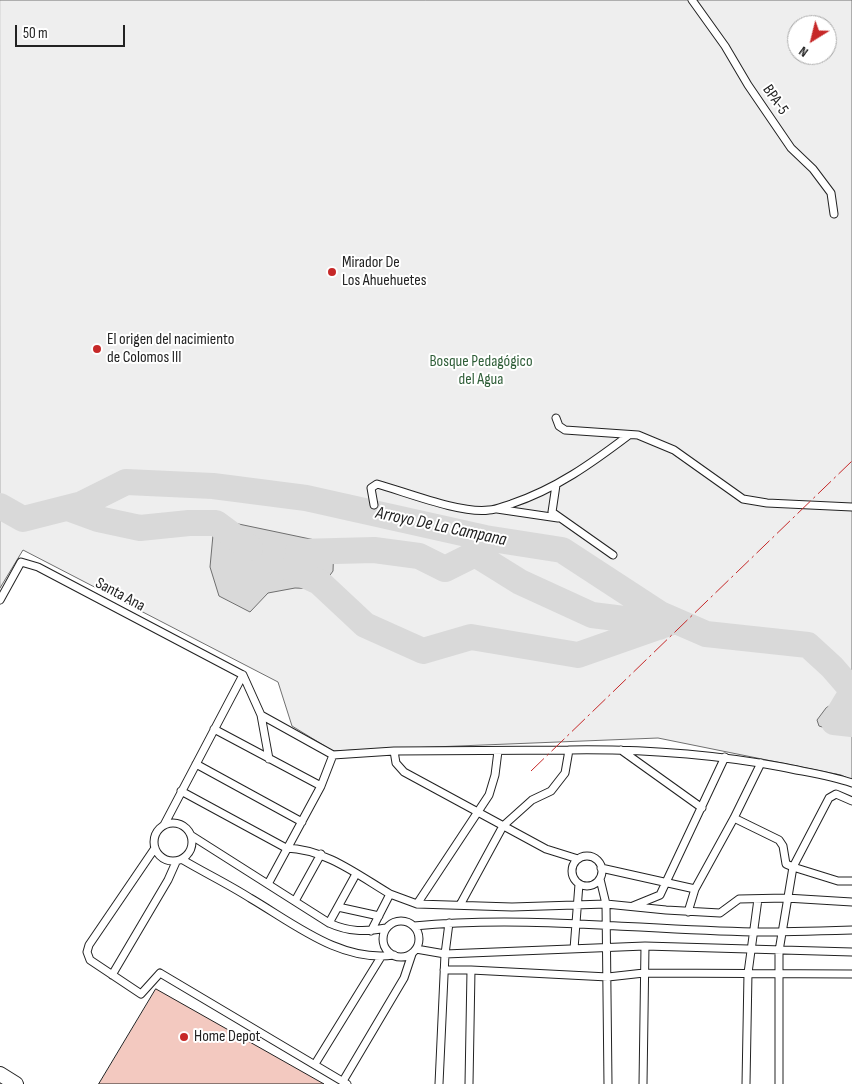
<!DOCTYPE html>
<meta charset="utf-8">
<style>
body{margin:0}
#map{position:relative;width:852px;height:1084px;overflow:hidden;background:#fff;font-family:"Sofia Sans Condensed",sans-serif}
canvas{display:block}
.north{position:absolute;left:787px;top:15px;width:50px;height:50px;box-sizing:border-box;background:#fff;border:1px solid #a7a7a7;border-radius:50%;rotate:216deg;font-size:14px;font-weight:700;line-height:20px;text-align:center;color:#222}
.north::after{content:'';display:block;margin:auto;width:18px;height:22px;background:#c62828;clip-path:polygon(50% 0,100% 100%,50% 72%,0 100%)}
.scale{position:absolute;left:15px;top:25px;width:110px;height:22px;box-sizing:border-box;border:2px solid #222;border-top:0;padding-left:6px;font-size:15px;line-height:18px;white-space:nowrap;color:#222;-webkit-text-stroke:4px #fff;paint-order:stroke}
</style>
<div id="map">
<canvas width="852" height="1084"></canvas>
<div class="north">N</div>
<div class="scale">50 m</div>
</div>
<script>
const g = document.querySelector('canvas').getContext('2d');
g.lineJoin = 'round';
function fillPath(path, color) {
  g.fillStyle = color;
  g.fill(path, 'evenodd');
}
function stroke(path, color, width, dash) {
  g.strokeStyle = color;
  g.lineWidth = width;
  g.lineCap = dash ? 'butt' : 'round';
  g.setLineDash(dash || []);
  g.stroke(path);
}
function drawText(font, color, halo, rows, align = 'center') {
  g.font = font + ' "Sofia Sans Condensed",sans-serif';
  g.lineWidth = 4;
  g.setLineDash([]);
  g.textBaseline = 'middle';
  g.strokeStyle = halo;
  g.fillStyle = color;
  for (const [text, x, y, turn = 0] of rows) {
    g.save();
    g.translate(x, y);
    g.rotate((+turn || 0) * Math.PI / 180);
    g.textAlign = isNaN(turn) ? turn : align;
    if (halo) g.strokeText(text, 0, 0);
    g.fillText(text, 0, 0);
    g.restore();
  }
}
const green = new Path2D(`
 M 0,0 L 852,0 L 852,780 L 841,775 L 658,738 L 333,751 L 292,726 L 278,682 L 23,550 L 0,588 ZM 797,25 L 827,25 L 827,55 L 797,55 Z`);
fillPath(green, '#eee');
stroke(green, '#6f6f6f', 1);
const water = new Path2D(`
 M 229,522 L 334,544 L 333,571 L 320,589 L 295,588 L 268,593 L 250,612 L 219,596 L 210,567 L 213,535 Z
 M 835,703 L 838,705 L 842,717 L 840,723 L 829,729 L 819,726 L 817,720 L 826,708 Z`);
fillPath(water, '#d9d9d9');
stroke(water, '#6f6f6f', 1);
stroke(new Path2D(`
 M 0,506 L 23,519 L 82,504 L 126,482 L 213,486 L 306,498 L 485,538 L 562,550 L 660,614 L 706,634 L 808,645 L 832,667 L 852,690
 M 68,508 L 98,519 L 140,528 L 189,523 L 216,523 L 250,548
 M 298,552 L 374,550 L 419,556 L 445,569 L 475,554 L 520,582 L 592,615 L 632,620 L 659,627
 M 291,569 L 319,582 L 365,625 L 423,651 L 471,637 L 578,655 L 675,621
 M 852,692 L 834,722 L 852,724`), '#d9d9d9', 26);
const building = new Path2D(`
 M 156,989 L 324,1084 L 99,1084 Z`);
fillPath(building, '#f3c9c0');
stroke(building, '#222', 1);
const service = new Path2D(`
 M 692,0 L 725,46 L 748,85 L 791,148 L 813,169 L 831,193 L 834,214
 M 556,418 L 559,426 L 565,430 L 638,435 L 674,450 L 743,499 L 767,503 L 852,507
 M 556,485 L 552,512 L 613,555
 M 374,505 L 371,488 L 377,484 C 406,492 461,514 489,510 C 496,510 504,506 511,504 C 556,489 592,463 629,435
 M 497,509 L 558,518
 M 0,600 L 21,562 L 38,567 L 243,675
 M 243,675 L 261,715 L 333,755 L 321,786 L 268,884
 M 261,715 L 269,759
 M 214,729 L 321,786
 M 569,750 L 394,751 L 396,763 L 404,772 L 546,849 L 578,859
 M 621,750 L 702,808
 M 333,755 L 394,751
 M 196,764 L 302,822
 M 181,791 L 286,848 C 325,849 358,875 390,894
 M 734,818 L 779,840 L 783,846 L 786,864 L 793,867 L 829,798 L 836,794 L 852,801
 M154 842a19 19 0 1 1 38 0a19 19 0 1 1-38 0Z
 M 164,825 L 243,675
 M 192,836 L 329,923 C 349,932 365,932 386,928
 M 155,848 L 89,945 L 87,952 L 90,960 L 141,994 L 160,973 L 347,1084
 M572 871a15 15 0 1 1 30 0a15 15 0 1 1-30 0Z
 M 183,860 C 205,873 228,884 250,898 C 293,923 341,963 394,955
 M 601,868 L 695,889
 M 600,879 L 606,904 L 608,1084
 M 295,901 L 321,854
 M 417,904 L 489,795 L 495,775 L 498,751
 M 460,905 L 503,826 L 532,800 L 551,791 L 565,773 L 569,750 C 640,749 712,754 782,767 C 805,772 829,775 852,783
 M 633,906 L 660,895 L 725,757
 M 338,907 L 379,916
 M 688,912 L 695,889 L 734,818 L 761,763
 M383 939a18 18 0 1 1 36 0a18 18 0 1 1-36 0Z
 M 329,923 L 356,874
 M 414,926 C 527,915 640,930 753,932 C 786,932 819,931 852,930
 M 371,931 L 390,894 L 417,904 L 512,907 L 606,904 L 666,910 L 720,913 L 739,899 L 786,898 L 852,902
 M 416,949 L 445,954 L 645,946 L 852,952
 M 574,949 L 579,884
 M 444,970 L 471,970
 M 112,975 L 168,880 L 176,862
 M 315,1064 L 381,957
 M 343,1081 L 404,978 L 412,954
 M 439,1084 L 445,954 L 449,923
 M 469,1084 L 471,970 L 608,977 L 644,973 L 852,974
 M 643,1084 L 645,946
 M 746,1084 L 748,973 L 758,899
 M 779,1084 L 779,951 L 793,867 L 838,881 L 852,881`);
const minor = new Path2D(`
 M 0,1074 L 16,1084`);
stroke(service, '#222', 9);
stroke(minor, '#222', 16);
stroke(service, '#fff', 7);
stroke(minor, '#fff', 14);
stroke(new Path2D(`
 M 531,771 L 852,461`), '#c62828', 1, [18, 4, 2.5, 4]);
for (const [x, y, r, color] of [
 [332,272,5,"#c62828"],
 [97,349,5,"#c62828"],
 [184,1037,5,"#c62828"]
]) {
  const dot = new Path2D();
  dot.arc(x, y, r, 0, 2 * Math.PI);
  g.fillStyle = color;
  g.fill(dot);
  stroke(dot, '#fff', 2);
}
drawText('16px', '#222', '#fff', [
 ["BPA-5",775,100,55],
 ["Santa Ana",120,595,28]
]);
drawText('16px', '#222', '#fff', [
 ["Mirador De",342,263],
 ["Los Ahuehuetes",342,281],
 ["El origen del nacimiento",107,340],
 ["de Colomos III",107,358],
 ["Home Depot",194,1037]
], 'left');
drawText('16px', '#2f5e38', '#fff', [
 ["Bosque Pedagógico",481,362],
 ["del Agua",481,380]
]);
drawText('italic 18px', '#222', '#fff', [
 ["Arroyo De La Campana",441,527,12]
]);
</script>
